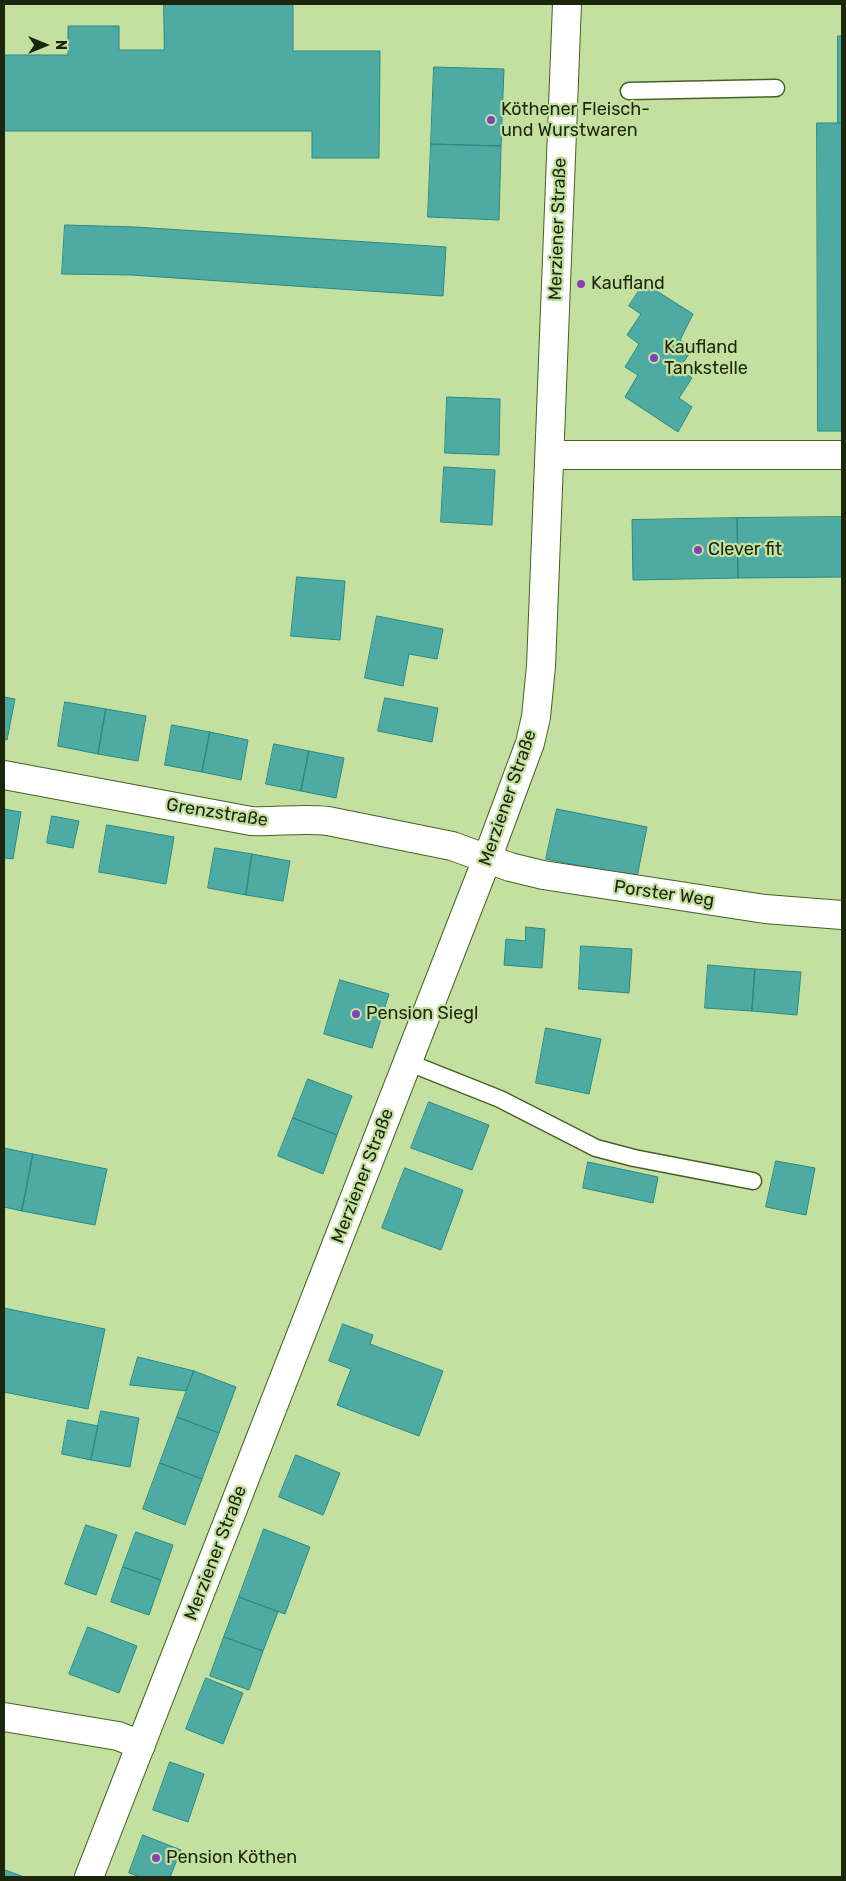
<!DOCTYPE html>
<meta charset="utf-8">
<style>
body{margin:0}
#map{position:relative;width:846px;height:1881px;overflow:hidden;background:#c4e0a0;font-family:Rubik,sans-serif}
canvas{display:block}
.frame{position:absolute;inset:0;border:5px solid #1c260d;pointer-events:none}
.north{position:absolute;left:20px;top:20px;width:50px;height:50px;-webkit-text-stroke:4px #c4e0a0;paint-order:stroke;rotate:90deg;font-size:14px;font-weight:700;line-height:20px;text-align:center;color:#1c260d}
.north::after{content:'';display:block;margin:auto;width:18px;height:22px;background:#1c260d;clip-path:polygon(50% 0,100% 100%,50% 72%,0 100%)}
</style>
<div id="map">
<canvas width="846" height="1881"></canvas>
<div class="frame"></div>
<div class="north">N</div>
</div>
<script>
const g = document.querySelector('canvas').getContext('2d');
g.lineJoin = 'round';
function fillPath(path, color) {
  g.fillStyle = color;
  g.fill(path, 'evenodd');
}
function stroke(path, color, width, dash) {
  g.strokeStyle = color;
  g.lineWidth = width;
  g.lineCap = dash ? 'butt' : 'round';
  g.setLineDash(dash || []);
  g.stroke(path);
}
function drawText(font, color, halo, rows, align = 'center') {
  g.font = font + ' Rubik,sans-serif';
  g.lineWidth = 4.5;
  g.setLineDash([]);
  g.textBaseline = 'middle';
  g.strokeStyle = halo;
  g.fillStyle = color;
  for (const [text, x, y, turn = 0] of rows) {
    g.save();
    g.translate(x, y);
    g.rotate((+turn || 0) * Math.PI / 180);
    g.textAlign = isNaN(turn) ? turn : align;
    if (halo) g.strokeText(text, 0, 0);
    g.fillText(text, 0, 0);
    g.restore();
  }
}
const building = new Path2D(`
 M 164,4 L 293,4 L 293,51 L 380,51 L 379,158 L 312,158 L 312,131 L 4,131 L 4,55 L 68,55 L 68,26 L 119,26 L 119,50 L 164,50 Z
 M 838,36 L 842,36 L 842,123 L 838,123 Z
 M 434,67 L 504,69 L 501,146 L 431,144 Z
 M 817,123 L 842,123 L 842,431 L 818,431 Z
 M 431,144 L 501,146 L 499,220 L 428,217 Z
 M 65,225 L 135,227 L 446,247 L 443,296 L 131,275 L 62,274 Z
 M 644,283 L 693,314 L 680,340 L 693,348 L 679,369 L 692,378 L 679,398 L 692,407 L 678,432 L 625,397 L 638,375 L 625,367 L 639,344 L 627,335 L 641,314 L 629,306 Z
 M 447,397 L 500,399 L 499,455 L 445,453 Z
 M 444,467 L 495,470 L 492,525 L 441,522 Z
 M 842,517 L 842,577 L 738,578 L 737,518 Z
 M 737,518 L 738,578 L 633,580 L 632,520 Z
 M 297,577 L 345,581 L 340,640 L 291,636 Z
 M 377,616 L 443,629 L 437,659 L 409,654 L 403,686 L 365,678 Z
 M 4,697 L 15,699 L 7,740 L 4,739 Z
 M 385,698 L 438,708 L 432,742 L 378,731 Z
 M 65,702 L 106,709 L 98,754 L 58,746 Z
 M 106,709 L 146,716 L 138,761 L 98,754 Z
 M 172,725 L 210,732 L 202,772 L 165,765 Z
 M 210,732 L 248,740 L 241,780 L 202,772 Z
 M 274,744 L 309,751 L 301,791 L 266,784 Z
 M 309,751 L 344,758 L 336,798 L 301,791 Z
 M 4,809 L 21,812 L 13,859 L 4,858 Z
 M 557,809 L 647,827 L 637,877 L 546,859 Z
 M 52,816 L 79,821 L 73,848 L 47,843 Z
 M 107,825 L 174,837 L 166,884 L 99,872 Z
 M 215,848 L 252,854 L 246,895 L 208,888 Z
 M 252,854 L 290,861 L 283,901 L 246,895 Z
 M 526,927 L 545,929 L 542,968 L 504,965 L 506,939 L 525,941 Z
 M 581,946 L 632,949 L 629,993 L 579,989 Z
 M 708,965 L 755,969 L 752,1011 L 705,1008 Z
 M 755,969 L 801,972 L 797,1015 L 752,1011 Z
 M 340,980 L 389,994 L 372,1048 L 324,1034 Z
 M 546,1028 L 601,1039 L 589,1094 L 536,1083 Z
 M 308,1079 L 352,1096 L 337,1135 L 293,1118 Z
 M 429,1102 L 489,1125 L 472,1170 L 411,1148 Z
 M 293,1118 L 337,1135 L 323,1174 L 278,1156 Z
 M 4,1148 L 33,1154 L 22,1211 L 4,1207 Z
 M 33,1154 L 107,1169 L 95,1225 L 22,1211 Z
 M 776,1161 L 815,1168 L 806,1215 L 766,1207 Z
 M 588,1162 L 658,1177 L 653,1203 L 583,1188 Z
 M 405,1168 L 463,1190 L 441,1250 L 382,1228 Z
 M 4,1308 L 105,1329 L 88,1409 L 4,1392 Z
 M 343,1324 L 373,1335 L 370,1344 L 443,1371 L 419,1436 L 337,1405 L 351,1369 L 329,1361 Z
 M 138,1357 L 194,1371 L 186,1391 L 130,1385 Z
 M 194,1371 L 236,1387 L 219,1433 L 177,1417 Z
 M 101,1411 L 139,1418 L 130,1467 L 91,1460 Z
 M 177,1417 L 219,1433 L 202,1479 L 160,1463 Z
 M 68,1420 L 98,1426 L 91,1460 L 62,1454 Z
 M 296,1455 L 340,1473 L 323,1515 L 279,1497 Z
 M 160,1463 L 202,1479 L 185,1525 L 143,1509 Z
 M 86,1525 L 117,1535 L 96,1595 L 65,1584 Z
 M 264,1529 L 310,1547 L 285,1614 L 239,1597 Z
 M 136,1532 L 173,1545 L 161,1580 L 123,1567 Z
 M 123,1567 L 161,1580 L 149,1615 L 111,1602 Z
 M 239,1597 L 278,1612 L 263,1651 L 224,1637 Z
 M 88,1627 L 137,1646 L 119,1693 L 69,1674 Z
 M 224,1637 L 263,1651 L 249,1690 L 210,1676 Z
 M 206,1678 L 243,1693 L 223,1744 L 186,1729 Z
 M 170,1762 L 204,1774 L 188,1822 L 153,1810 Z
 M 143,1835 L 181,1850 L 170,1877 L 140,1877 L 129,1873 Z
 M 5,1870 L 24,1877 L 4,1877 Z`);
fillPath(building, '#4eaba3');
stroke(building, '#288a83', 1);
const lane = new Path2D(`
 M 629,91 L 776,88
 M 407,1062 L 500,1099 L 596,1148 L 634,1158 L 753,1181`);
const street = new Path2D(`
 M 550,455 L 842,455
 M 4,775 L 251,821 C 277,822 302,818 328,821 L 452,846 L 510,867 L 543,875 L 765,909 L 842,915
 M 4,1717 L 118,1736 L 141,1745`);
const secondary = new Path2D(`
 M 89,1877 L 487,859 L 530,743 L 536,717 L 541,666 L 567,4`);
stroke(lane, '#486025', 19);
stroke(street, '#486025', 30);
stroke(secondary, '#486025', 30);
stroke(lane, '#fff', 16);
stroke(street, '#fff', 28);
stroke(secondary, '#fff', 28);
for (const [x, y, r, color] of [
 [491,120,5,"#8442b6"],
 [581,284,5,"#8442b6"],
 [654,358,5,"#8442b6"],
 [698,550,5,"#8442b6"],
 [356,1014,5,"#8442b6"],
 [156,1858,5,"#8442b6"]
]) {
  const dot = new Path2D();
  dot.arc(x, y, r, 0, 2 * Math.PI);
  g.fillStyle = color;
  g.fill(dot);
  stroke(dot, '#c4e0a0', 2);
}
drawText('18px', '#1c260d', '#c4e0a0', [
 ["Köthener Fleisch-",501,110],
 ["und Wurstwaren",501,131],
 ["Kaufland",591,284],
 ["Kaufland",664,348],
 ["Tankstelle",664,369],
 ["Clever fit",708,550],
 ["Pension Siegl",366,1014],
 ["Pension Köthen",166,1858]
], 'left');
drawText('18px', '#1c260d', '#c4e0a0', [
 ["Merziener Straße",558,229,-88],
 ["Merziener Straße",508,798,-71],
 ["Grenzstraße",217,813,9],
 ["Porster Weg",664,894,8],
 ["Merziener Straße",363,1176,-69],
 ["Merziener Straße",216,1553,-69]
]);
</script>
